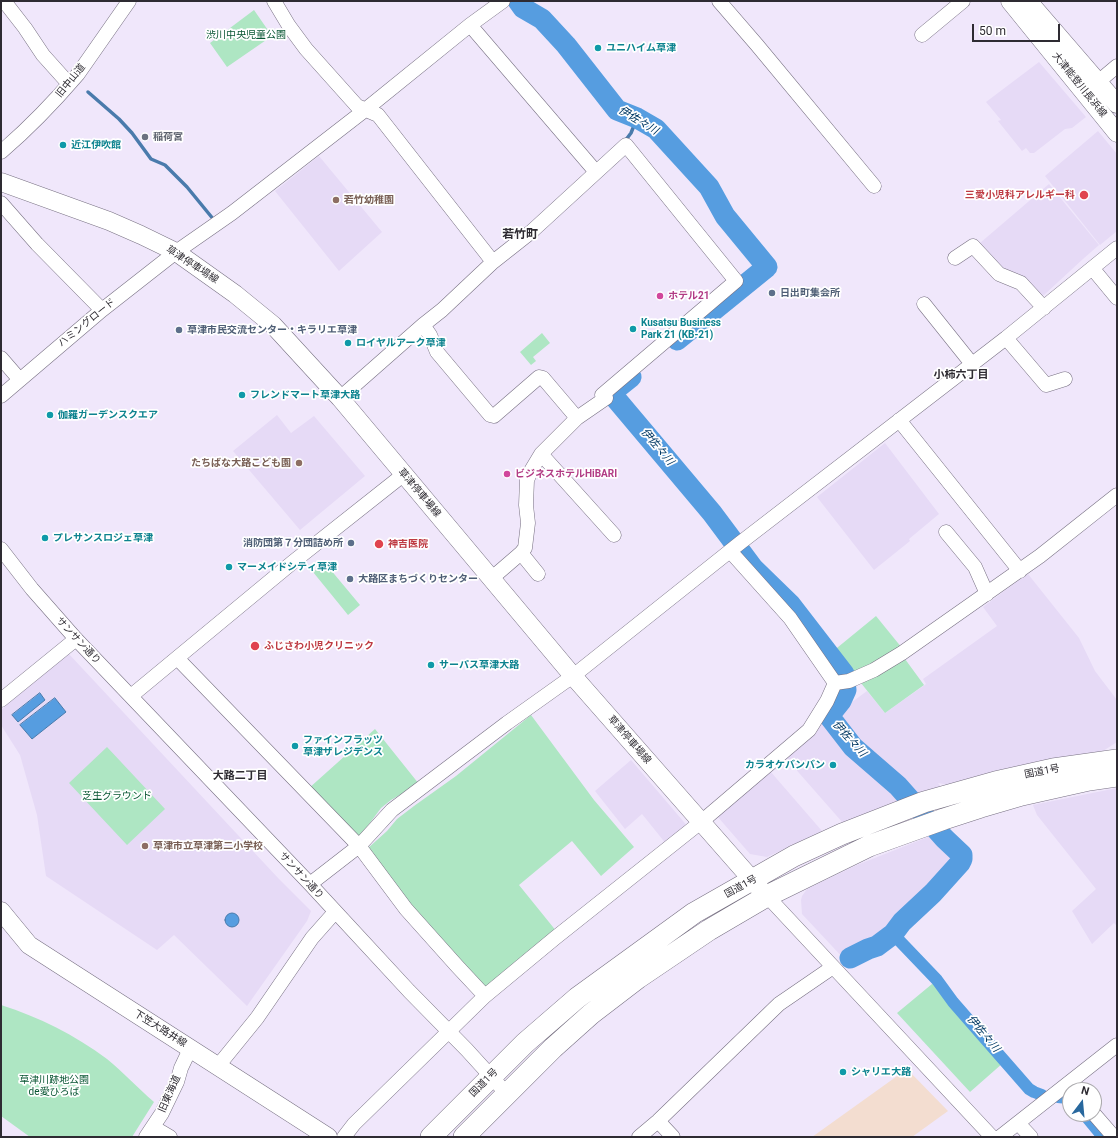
<!DOCTYPE html>
<meta charset="utf-8">
<style>
body{margin:0}
#map{position:relative;width:1118px;height:1138px;overflow:hidden;background:#f0e7fb;font-family:Roboto,sans-serif}
canvas{display:block}
.frame{position:absolute;inset:0;border:2px solid #2e2b32;pointer-events:none}
.north{position:absolute;left:1062px;top:1082px;width:40px;height:40px;box-sizing:border-box;background:#fff;border:1px solid #abaaad;border-radius:50%;rotate:16deg;font-size:11px;font-weight:700;line-height:16px;text-align:center;color:#2e2b32}
.north::after{content:'';display:block;margin:auto;width:14px;height:18px;background:#28689e;clip-path:polygon(50% 0,100% 100%,50% 72%,0 100%)}
.scale{position:absolute;left:972px;top:24px;width:88px;height:18px;box-sizing:border-box;border:2px solid #2e2b32;border-top:0;padding-left:5px;font-size:12px;line-height:14px;white-space:nowrap;color:#2e2b32;-webkit-text-stroke:3px #fff;paint-order:stroke}
</style>
<div id="map">
<canvas width="1118" height="1138"></canvas>
<div class="frame"></div>
<div class="north">N</div>
<div class="scale">50 m</div>
</div>
<script>
const g = document.querySelector('canvas').getContext('2d');
g.lineJoin = 'round';
function fillPath(path, color) {
  g.fillStyle = color;
  g.fill(path, 'evenodd');
}
function stroke(path, color, width, dash) {
  g.strokeStyle = color;
  g.lineWidth = width;
  g.lineCap = dash ? 'butt' : 'round';
  g.setLineDash(dash || []);
  g.stroke(path);
}
function drawText(font, color, halo, rows, align = 'center') {
  g.font = font + ' Roboto,"Noto Sans JP",sans-serif';
  g.lineWidth = 3.5;
  g.setLineDash([]);
  g.textBaseline = 'middle';
  g.strokeStyle = halo;
  g.fillStyle = color;
  for (const [text, x, y, turn = 0] of rows) {
    g.save();
    g.translate(x, y);
    g.rotate((+turn || 0) * Math.PI / 180);
    g.textAlign = isNaN(turn) ? turn : align;
    if (halo) g.strokeText(text, 0, 0);
    g.fillText(text, 0, 0);
    g.restore();
  }
}
fillPath(new Path2D(`
 M 1039,62 L 1086,117 L 1072,128 L 1065,129 L 1034,153 L 1030,153 L 1026,148 L 1022,151 L 998,121 L 1001,120 L 986,102 Z
 M 1098,131 L 1117,154 L 1117,231 L 1100,245 L 1045,176 Z
 M 319,156 L 382,232 L 339,271 L 275,191 Z
 M 1049,184 L 1099,245 L 1083,259 L 1044,295 L 1039,294 L 1003,270 L 980,243 Z
 M 277,415 L 291,433 L 314,416 L 365,476 L 300,530 L 233,451 Z
 M 885,443 L 939,514 L 909,539 L 910,541 L 874,570 L 817,497 Z
 M 1028,574 L 1079,638 L 1095,671 L 1117,700 L 1117,742 L 1103,751 L 949,785 L 938,783 L 941,787 L 912,796 L 901,783 L 860,748 L 833,716 L 867,691 L 885,713 L 926,684 L 923,679 L 997,626 L 983,607 L 1011,586 Z
 M 68,653 L 279,879 L 311,911 L 307,921 L 247,1006 L 174,935 L 157,950 L 46,876 L 37,815 L 20,755 L 1,725 L 1,710 Z
 M 825,716 L 853,753 L 896,790 L 904,798 L 843,823 L 785,757 Z
 M 631,760 L 689,828 L 667,845 L 642,814 L 625,829 L 595,791 Z
 M 770,771 L 822,831 L 767,857 L 750,854 L 717,816 Z
 M 1117,788 L 1117,926 L 1114,923 L 1092,944 L 1072,911 L 1096,889 L 1037,815 L 1033,805 Z
 M 933,835 L 939,842 L 941,842 L 958,859 L 933,889 L 923,898 L 905,911 L 891,928 L 878,940 L 848,953 L 845,960 L 802,914 L 801,900 L 802,896 L 807,889 L 857,865 Z`), '#e6daf6');
fillPath(new Path2D(`
 M 907,1069 L 948,1111 L 912,1137 L 812,1137 Z`), '#f3ddd0');
fillPath(new Path2D(`
 M 254,10 L 272,36 L 227,67 L 210,43 Z
 M 542,333 L 550,343 L 533,357 L 536,361 L 531,365 L 520,352 Z
 M 325,563 L 360,605 L 348,615 L 313,572 Z
 M 876,616 L 902,648 L 849,676 L 845,668 L 832,652 Z
 M 905,659 L 924,685 L 885,713 L 861,683 Z
 M 531,715 L 594,800 L 634,847 L 601,876 L 572,841 L 519,885 L 557,932 L 485,990 L 445,947 L 367,849 L 387,831 L 397,819 L 414,806 L 456,776 Z
 M 375,729 L 419,784 L 391,800 L 381,808 L 361,835 L 353,836 L 308,789 Z
 M 107,747 L 165,809 L 127,845 L 69,783 Z
 M 937,983 L 950,1001 L 1003,1063 L 970,1092 L 897,1013 L 932,984 Z
 M 1,1005 C 39,1017 75,1035 107,1059 C 123,1072 138,1088 154,1102 L 132,1137 L 30,1137 L 1,1116 Z`), '#aee6c3');
const water = new Path2D(`
 M 40,693 L 45,700 L 18,722 L 12,715 Z
 M 55,698 L 66,712 L 32,739 L 20,725 Z
 M225 920a7 7 0 1 1 14 0a7 7 0 1 1-14 0Z`);
fillPath(water, '#569de0');
stroke(water, '#4a7bac', 1);
stroke(new Path2D(`
 M 88,92 L 119,119 L 132,133 L 151,159 L 165,165 L 187,187 L 214,220
 M 625,141 L 631,133 L 637,118`), '#4a7bac', 3.5);
stroke(new Path2D(`
 M 893,934 L 937,980 L 953,1002 L 1029,1089 L 1034,1092 L 1042,1095
 M 1058,1097 L 1068,1098 L 1070,1100
 M 1084,1114 L 1103,1137`), '#569de0', 12);
stroke(new Path2D(`
 M 518,1 L 523,8 L 542,19 L 566,45 L 617,110 L 637,118 L 656,129 L 709,187 L 725,216 L 767,267 L 677,340
 M 631,377 L 611,393 L 712,513 L 753,568 L 790,604 L 844,674 L 846,690 L 841,701 L 829,716 L 853,747 L 898,786 L 944,838 L 962,855 L 962,859 L 960,863 L 933,893 L 902,922 L 893,934 L 877,946 L 868,949 L 850,958`), '#569de0', 21);
const minor = new Path2D(`
 M 4,1 L 25,28 L 43,55 L 69,84
 M 274,1 L 289,26 L 306,49 L 357,106 L 378,115 L 493,262
 M 719,1 L 757,45 L 874,186
 M 470,25 L 596,172
 M 922,35 L 963,1
 M 1098,82 L 1117,66
 M 1,152 C 29,128 54,102 78,74 L 129,1
 M 1,203 L 37,244 L 102,310
 M 955,258 L 973,246 L 999,274 L 1021,283 L 1044,308
 M 1093,269 L 1117,298
 M 924,304 L 972,364
 M 423,325 L 430,335 L 437,352 L 490,415 L 494,416 L 539,377 L 543,378 L 577,418
 M 1006,338 L 1046,385 L 1065,379
 M 1,358 L 20,380
 M 1,396 L 102,310 L 176,252 L 232,213 L 365,110 L 470,25 L 503,1
 M 340,398 L 423,325 L 442,310 L 493,262 L 531,232 L 626,145 L 736,281 L 602,395 L 606,398 L 577,418 L 541,454 L 532,469 L 527,480 L 526,505 L 528,523 L 525,548 L 521,553 L 492,578
 M 899,420 L 1020,571
 M 541,454 L 614,535
 M 946,532 L 975,567 L 987,594
 M 1,549 L 32,589 L 76,639 L 310,884 L 409,991 L 467,1050 L 507,1094
 M 730,551 L 790,618 L 835,683
 M 521,553 L 538,574
 M 177,658 L 359,846 L 406,909 L 457,966 L 485,996
 M 835,683 L 849,681 L 874,670 L 902,653 L 1040,556 L 1117,495
 M 131,696 L 293,562 L 403,475
 M 1,700 L 76,639
 M 310,884 L 359,846 L 392,810 L 507,723 L 573,676 L 740,543 L 1006,338 L 1117,248
 M 767,896 L 992,1137
 M 218,1066 L 257,1018 L 312,938 L 335,912
 M 1094,1114 L 1114,1137
 M 658,1121 L 673,1137
 M 1018,1123 L 1031,1137
 M 153,1127 L 170,1137
 M 146,1137 L 162,1113 L 177,1082 L 181,1068 L 190,1049
 M 344,1137 L 354,1124 L 485,996 L 555,938 L 701,822 L 809,730 L 827,701 L 835,683
 M 639,1137 L 658,1121 L 779,1004 L 833,967
 M 1000,1137 L 1117,1045`);
const major = new Path2D(`
 M 1010,1 L 1117,133
 M 1028,1 L 1117,104
 M 1,182 L 109,221 L 141,235 L 176,252 L 235,294 L 273,325 L 340,398 L 573,676 L 761,890
 M 1,911 L 29,945 L 328,1137`);
const highway = new Path2D(`
 M 431,1137 L 525,1043 L 577,998 L 694,913 L 794,856 L 842,834 L 924,802 L 995,782 L 1053,769 L 1117,760
 M 464,1137 L 553,1048 L 591,1014 L 638,978 L 709,930 L 767,896 L 869,846 L 944,819 L 981,807 L 1022,795 L 1089,780 L 1117,776`);
stroke(minor, '#777082', 15);
stroke(major, '#777082', 19);
stroke(highway, '#777082', 22);
stroke(minor, '#fff', 14);
stroke(major, '#fff', 18);
stroke(highway, '#fff', 21);
for (const [x, y, r, color] of [
 [598,48,4,"#0f9aa8"],
 [145,137,4,"#6b7280"],
 [63,145,4,"#0f9aa8"],
 [1084,195,5,"#e0444e"],
 [336,200,4,"#8d6e63"],
 [772,293,4,"#5c6f8a"],
 [660,296,4,"#d1479c"],
 [633,329,4,"#0f9aa8"],
 [179,330,4,"#5c6f8a"],
 [348,343,4,"#0f9aa8"],
 [242,395,4,"#0f9aa8"],
 [50,415,4,"#0f9aa8"],
 [299,463,4,"#8d6e63"],
 [507,474,4,"#d1479c"],
 [45,538,4,"#0f9aa8"],
 [351,543,4,"#5c6f8a"],
 [379,544,5,"#e0444e"],
 [229,567,4,"#0f9aa8"],
 [350,579,4,"#5c6f8a"],
 [255,646,5,"#e0444e"],
 [431,665,4,"#0f9aa8"],
 [295,746,4,"#0f9aa8"],
 [833,765,4,"#0f9aa8"],
 [145,846,4,"#8d6e63"],
 [843,1072,4,"#0f9aa8"]
]) {
  const dot = new Path2D();
  dot.arc(x, y, r, 0, 2 * Math.PI);
  g.fillStyle = color;
  g.fill(dot);
  stroke(dot, '#fff', 1.5);
}
drawText('10px', '#085633', '#fff', [
 ["渋川中央児童公園",246,35],
 ["芝生グラウンド",117,796],
 ["草津川跡地公園",54,1080],
 ["de愛ひろば",54,1092]
]);
drawText('bold 10px', '#0d838f', '#fff', [
 ["ユニハイム草津",606,48],
 ["近江伊吹館",71,145],
 ["Kusatsu Business",641,323],
 ["Park 21 (KB-21)",641,335],
 ["ロイヤルアーク草津",356,343],
 ["フレンドマート草津大路",250,395],
 ["伽羅ガーデンスクエア",58,415],
 ["プレサンスロジェ草津",53,538],
 ["マーメイドシティ草津",237,567],
 ["サーパス草津大路",439,665],
 ["ファインフラッツ",303,740],
 ["草津ザレジデンス",303,752],
 ["カラオケバンバン",825,765,"right"],
 ["シャリエ大路",851,1072]
], 'left');
drawText('10px', '#2e2b32', '#fff', [
 ["旧中山道",71,81,-51],
 ["大津能登川長浜線",1079,85,51],
 ["草津停車場線",192,265,33],
 ["ハミングロード",87,323,-39],
 ["草津停車場線",419,493,50],
 ["サンサン通り",78,641,47],
 ["草津停車場線",629,740,49],
 ["国道1号",1042,772,-11],
 ["サンサン通り",301,876,47],
 ["国道1号",741,887,-29],
 ["下笠大路井線",160,1029,32],
 ["国道1号",484,1083,-45],
 ["旧東海道",170,1094,-66]
]);
drawText('bold 10px', '#5b616d', '#fff', [
 ["稲荷宮",153,137]
], 'left');
drawText('bold 10px', '#be3a42', '#fff', [
 ["三愛小児科アレルギー科",1075,195,"right"],
 ["神吉医院",388,544],
 ["ふじさわ小児クリニック",264,646]
], 'left');
drawText('bold 10px', '#785e54', '#fff', [
 ["若竹幼稚園",344,200],
 ["たちばな大路こども園",291,463,"right"],
 ["草津市立草津第二小学校",153,846]
], 'left');
drawText('bold 10px', '#4e5e75', '#fff', [
 ["日出町集会所",780,293],
 ["草津市民交流センター・キラリエ草津",187,330],
 ["消防団第７分団詰め所",343,543,"right"],
 ["大路区まちづくりセンター",358,579]
], 'left');
drawText('bold 10px', '#b23c85', '#fff', [
 ["ホテル21",668,296],
 ["ビジネスホテルHiBARI",515,474]
], 'left');
drawText('italic 11px', '#003863', '#fff', [
 ["伊佐々川",638,121,31],
 ["伊佐々川",657,447,50],
 ["伊佐々川",849,739,48],
 ["伊佐々川",983,1034,50]
]);
drawText('bold 11px', '#2e2b32', '#fff', [
 ["小柿六丁目",961,375],
 ["大路二丁目",240,776]
]);
drawText('bold 12px', '#2e2b32', '#fff', [
 ["若竹町",520,235]
]);
</script>
